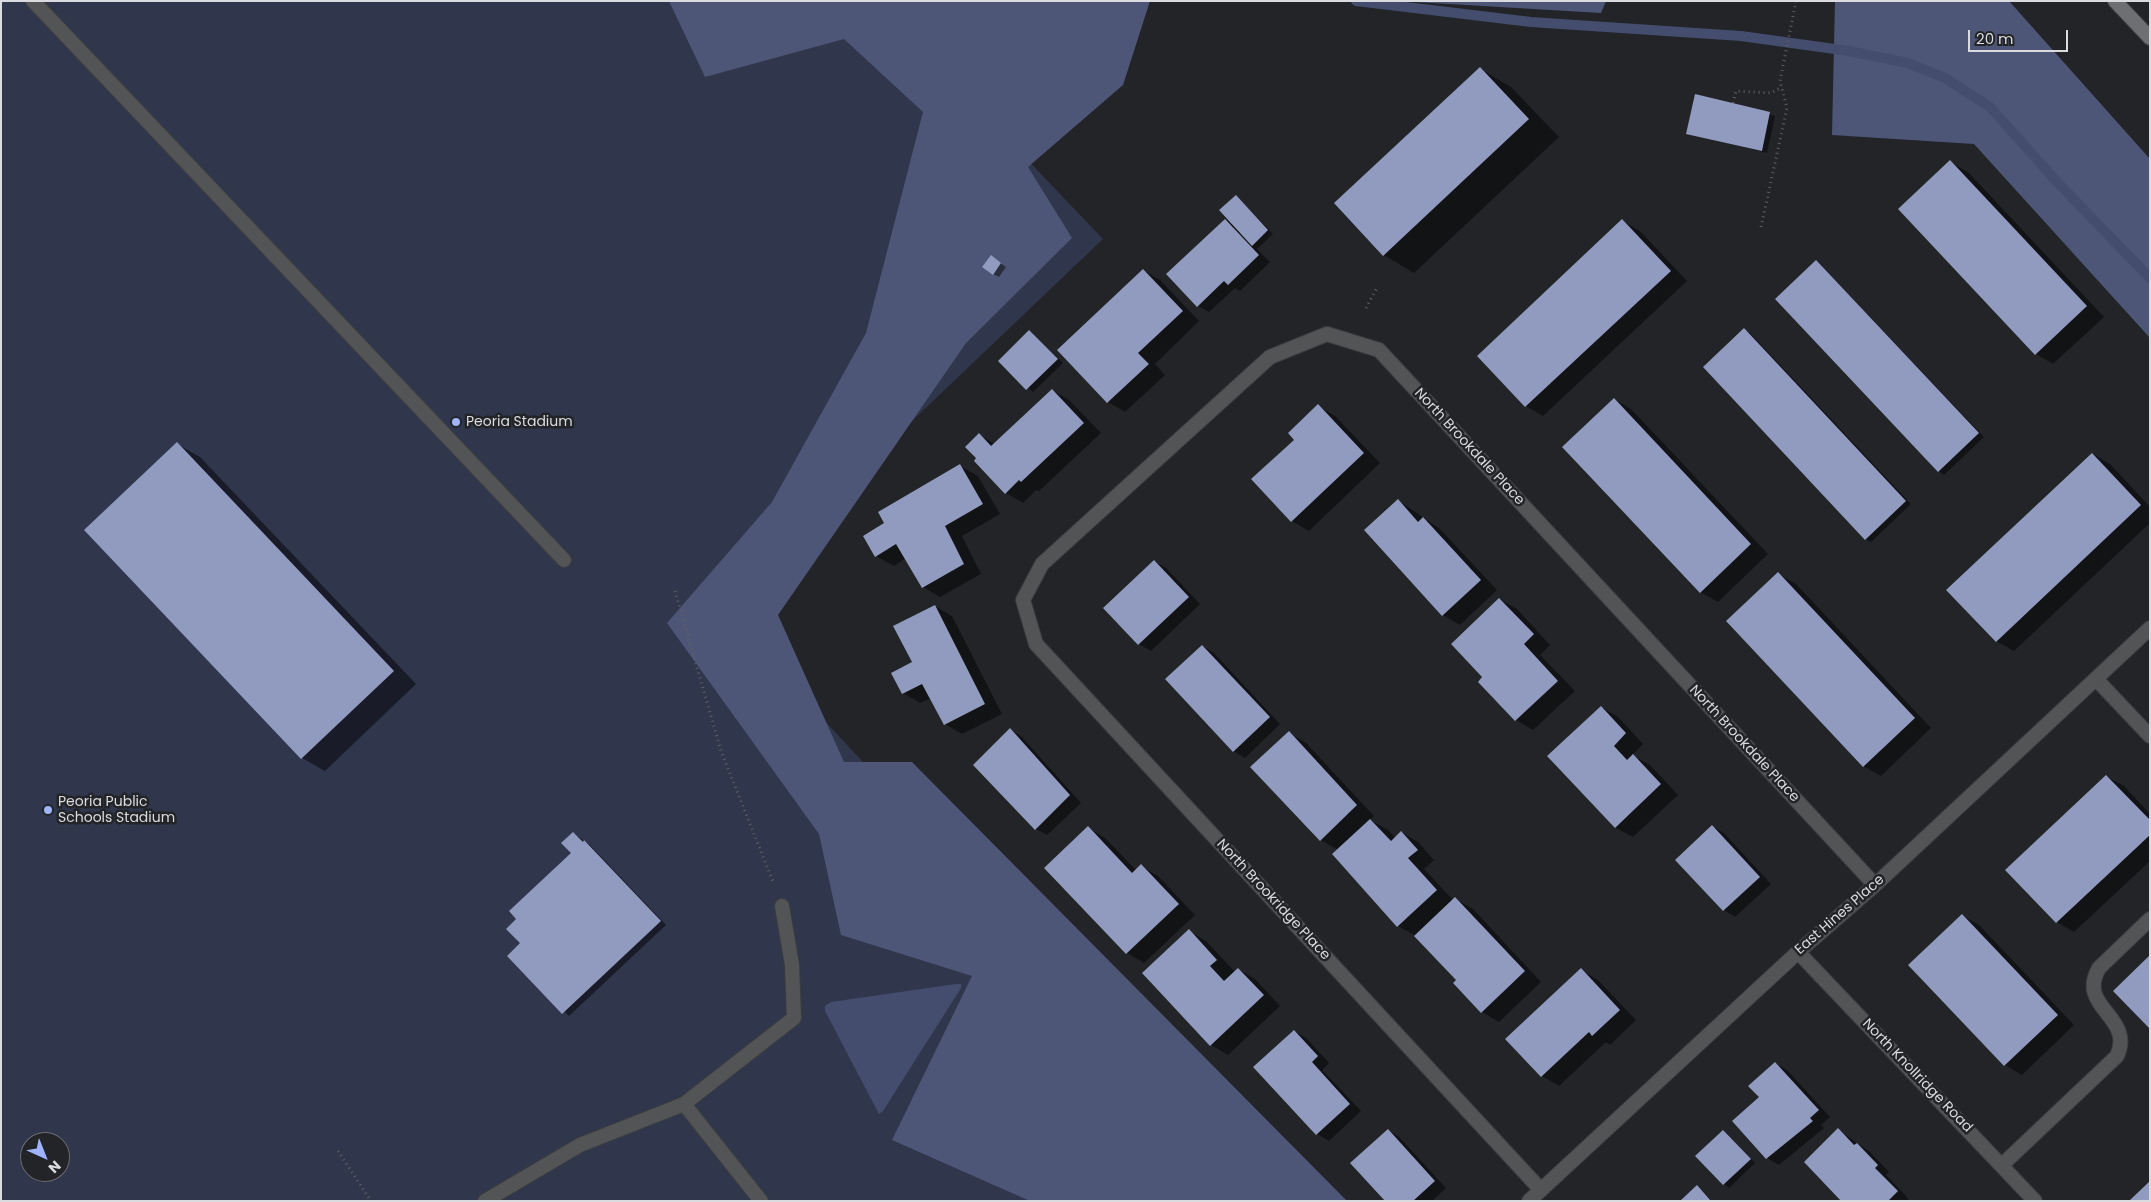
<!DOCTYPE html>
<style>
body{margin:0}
#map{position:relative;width:2151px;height:1202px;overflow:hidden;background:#222428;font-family:Poppins,sans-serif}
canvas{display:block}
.frame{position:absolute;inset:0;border:2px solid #dadbde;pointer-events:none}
.north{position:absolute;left:20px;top:1132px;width:50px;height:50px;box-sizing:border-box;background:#222428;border:1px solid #6c6d71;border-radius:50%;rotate:136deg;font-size:14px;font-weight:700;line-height:20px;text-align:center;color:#dadbde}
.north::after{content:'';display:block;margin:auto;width:18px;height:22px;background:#a0b3fd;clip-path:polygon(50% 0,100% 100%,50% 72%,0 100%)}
.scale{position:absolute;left:1968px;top:30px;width:100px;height:22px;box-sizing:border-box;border:2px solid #dadbde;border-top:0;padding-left:6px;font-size:15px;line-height:18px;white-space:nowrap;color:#dadbde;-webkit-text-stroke:4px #222428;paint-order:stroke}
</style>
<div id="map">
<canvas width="2151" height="1202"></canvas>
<div class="frame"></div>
<div class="north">N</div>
<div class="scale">20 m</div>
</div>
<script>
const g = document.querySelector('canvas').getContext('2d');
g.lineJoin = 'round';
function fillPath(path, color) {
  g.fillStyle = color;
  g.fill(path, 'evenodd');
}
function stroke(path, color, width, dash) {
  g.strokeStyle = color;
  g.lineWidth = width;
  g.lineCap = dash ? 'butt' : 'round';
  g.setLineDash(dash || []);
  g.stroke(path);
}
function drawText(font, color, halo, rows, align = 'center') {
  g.font = font + ' Poppins,sans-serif';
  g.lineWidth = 5;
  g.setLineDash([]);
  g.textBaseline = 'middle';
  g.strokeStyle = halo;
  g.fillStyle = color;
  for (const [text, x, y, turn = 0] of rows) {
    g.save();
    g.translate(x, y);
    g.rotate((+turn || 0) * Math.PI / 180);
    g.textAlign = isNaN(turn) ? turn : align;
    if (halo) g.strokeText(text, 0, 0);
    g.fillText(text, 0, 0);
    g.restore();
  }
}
fillPath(new Path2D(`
 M 1,1 L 876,1 L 1103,239 L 718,606 L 1271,1201 L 1,1201 ZM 30,1142 L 60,1142 L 60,1172 L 30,1172 Z`), '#30364b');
fillPath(new Path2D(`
 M 669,1 L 1150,1 L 1123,85 L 1028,167 L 1072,238 L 966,343 L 778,615 L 844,762 L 912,762 L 1347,1201 L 1030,1201 L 892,1140 L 972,976 L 841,935 L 819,834 L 667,623 L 772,502 L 866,333 L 923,112 L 844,39 L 705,77 Z
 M 1399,1 L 1606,1 L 1601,13 Z
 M 1835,1 L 2009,1 L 2150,159 L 2150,338 L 1974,144 L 1832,135 Z`), '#4e5677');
fillPath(new Path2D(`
 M 956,984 L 961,984 L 961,988 L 883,1111 L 879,1114 L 825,1011 L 825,1006 L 831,1002 Z`), '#444d6d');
fillPath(new Path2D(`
 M 1480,69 L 1511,87 L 1559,137 L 1414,273 L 1384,255 Z
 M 1696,96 L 1775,116 L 1767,153 L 1687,133 Z
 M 1950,162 L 1968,172 L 2104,317 L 2053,364 L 2036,354 Z
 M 1236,196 L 1273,234 L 1257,249 L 1270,262 L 1240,291 L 1235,288 L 1209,312 L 1198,306 L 1225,220 L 1233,225 Z
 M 1622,221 L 1640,231 L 1687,281 L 1543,416 L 1526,406 L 1478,356 Z
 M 996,260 L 1006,267 L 999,277 L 993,274 Z
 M 1816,261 L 1984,437 L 1944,475 L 1939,471 Z
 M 1143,270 L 1160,280 L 1199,321 L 1155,364 L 1165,375 L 1125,412 L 1108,402 Z
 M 1744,330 L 1750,333 L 1911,504 L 1871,542 L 1865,539 Z
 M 1029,331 L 1063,363 L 1033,392 L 1000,361 Z
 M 1052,390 L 1069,400 L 1101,433 L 1039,491 L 1036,490 L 1023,503 L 1006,493 L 979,435 L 995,444 Z
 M 1614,399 L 1631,409 L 1768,554 L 1718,602 L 1700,592 Z
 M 1318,406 L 1335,416 L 1380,463 L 1309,531 L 1292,521 L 1296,440 Z
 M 177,444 L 200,457 L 416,684 L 325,771 L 302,758 Z
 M 2093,454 L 2110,464 L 2150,507 L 2150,523 L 2014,651 L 1996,641 Z
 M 960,466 L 978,476 L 1000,514 L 962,536 L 981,574 L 940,597 L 923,587 L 906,558 L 894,566 L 876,556 L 886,524 Z
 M 1398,500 L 1440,529 L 1497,590 L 1460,625 L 1443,615 Z
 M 1154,561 L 1166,568 L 1200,604 L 1151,651 L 1139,644 L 1105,608 Z
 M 1778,574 L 1796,584 L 1931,728 L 1881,776 L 1863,766 Z
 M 1499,599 L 1517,609 L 1550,645 L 1540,655 L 1575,691 L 1533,730 L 1516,720 L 1479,682 L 1484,677 Z
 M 935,606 L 952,616 L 1002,714 L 962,734 L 945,724 L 931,698 L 920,703 L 903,693 Z
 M 1202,646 L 1214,653 L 1280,724 L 1245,758 L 1233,751 Z
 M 1601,707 L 1618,717 L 1643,744 L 1632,755 L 1650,765 L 1678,795 L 1633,837 L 1616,828 L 1549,756 Z
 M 1010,730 L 1021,736 L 1081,803 L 1047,835 L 1036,829 Z
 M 1289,733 L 1306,743 L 1374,816 L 1370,820 L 1388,830 L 1395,838 L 1401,832 L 1418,842 L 1434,860 L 1424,869 L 1454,901 L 1455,899 L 1473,909 L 1541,982 L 1499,1022 L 1482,1012 L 1458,980 L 1416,936 L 1398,926 L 1334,854 L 1338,850 L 1321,840 Z
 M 2106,776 L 2124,786 L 2150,814 L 2150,861 L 2074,932 L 2057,922 L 2007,870 Z
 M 1712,826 L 1724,833 L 1771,884 L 1735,917 L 1724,910 Z
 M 1088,828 L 1105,838 L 1136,870 L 1141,866 L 1158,876 L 1195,915 L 1144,963 L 1127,953 L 1046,868 Z
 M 573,833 L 590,845 L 666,925 L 569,1016 L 509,956 L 522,943 L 518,919 L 573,853 Z
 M 1962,915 L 1979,925 L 2074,1025 L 2022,1075 L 2005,1065 Z
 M 1189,931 L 1206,941 L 1235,972 L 1238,969 L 1255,979 L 1280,1006 L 1228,1055 L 1211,1045 Z
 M 1581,970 L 1598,980 L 1636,1020 L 1610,1045 L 1606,1042 L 1559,1086 L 1542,1076 Z
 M 1294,1031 L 1306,1038 L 1329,1063 L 1322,1070 L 1361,1111 L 1329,1141 L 1317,1134 L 1255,1067 Z
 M 1775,1063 L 1787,1070 L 1830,1117 L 1821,1125 L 1824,1128 L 1779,1165 L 1767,1158 L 1760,1097 Z
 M 1388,1130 L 1399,1137 L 1446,1188 L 1432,1201 L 1387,1201 Z
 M 1838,1130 L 1869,1151 L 1889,1172 L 1886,1175 L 1908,1198 L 1908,1201 L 1842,1201 Z
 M 1724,1132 L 1755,1163 L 1729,1188 L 1724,1184 Z
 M 1697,1187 L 1702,1190 L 1712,1201 L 1682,1201 Z`), '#0007');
stroke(new Path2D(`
 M 1356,1 L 1531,22 L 1741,36 L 1849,51 L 1908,63 L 1945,78 L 1990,107 L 2057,182 L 2150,278`), '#444d6d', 10);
fillPath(new Path2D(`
 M 1480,67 L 1529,119 L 1383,256 L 1334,203 Z
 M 1695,94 L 1770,112 L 1762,151 L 1686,134 Z
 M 1950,160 L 2087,306 L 2035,355 L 1898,209 Z
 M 1236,195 L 1268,230 L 1252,246 L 1219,210 Z
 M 1225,219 L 1259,255 L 1228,285 L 1224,281 L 1197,307 L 1166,274 Z
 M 1622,219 L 1671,271 L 1525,407 L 1477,356 Z
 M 991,255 L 1001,263 L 993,275 L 982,267 Z
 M 1816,260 L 1979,433 L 1938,472 L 1775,299 Z
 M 1143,269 L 1183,311 L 1138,353 L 1149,364 L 1107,403 L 1057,350 Z
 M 1744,328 L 1906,501 L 1865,540 L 1703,367 Z
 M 1029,330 L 1058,359 L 1026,390 L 998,361 Z
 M 1052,389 L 1084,423 L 1021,482 L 1019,480 L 1005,494 L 974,461 L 976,458 L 965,447 L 979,433 L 991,446 Z
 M 1614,398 L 1751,544 L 1700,593 L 1562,447 Z
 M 1318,404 L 1364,453 L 1291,522 L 1251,479 L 1294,440 L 1288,433 Z
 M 177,442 L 394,671 L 301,759 L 84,530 Z
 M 2092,453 L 2141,505 L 1996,642 L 1946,590 Z
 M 960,464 L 983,504 L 945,526 L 964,564 L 922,588 L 896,544 L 875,557 L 863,536 L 884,523 L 878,512 Z
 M 1398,499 L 1418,522 L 1423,517 L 1481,580 L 1442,616 L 1364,530 Z
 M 1154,560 L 1189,597 L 1138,645 L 1103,608 Z
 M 1778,572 L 1915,718 L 1863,767 L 1726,621 Z
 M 1499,598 L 1534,634 L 1524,644 L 1558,681 L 1515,721 L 1478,682 L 1482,677 L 1451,644 Z
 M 935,605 L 985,704 L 944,725 L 922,684 L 902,694 L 891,673 L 912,662 L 893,626 Z
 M 1202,645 L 1270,717 L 1233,752 L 1165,679 Z
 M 1601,706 L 1626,733 L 1614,746 L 1627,760 L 1633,754 L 1661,784 L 1615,828 L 1547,756 Z
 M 1010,728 L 1070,795 L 1035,830 L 973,765 Z
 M 1289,731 L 1357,805 L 1320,841 L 1250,767 Z
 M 2106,775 L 2150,820 L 2150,835 L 2056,923 L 2005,870 Z
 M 1370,819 L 1391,841 L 1401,831 L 1418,850 L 1408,858 L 1437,890 L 1397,927 L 1332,854 Z
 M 1712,825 L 1760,877 L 1723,911 L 1675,860 Z
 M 1088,826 L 1132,873 L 1141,864 L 1179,904 L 1126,954 L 1044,868 Z
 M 573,832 L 583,842 L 584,840 L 661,921 L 562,1014 L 507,956 L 520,943 L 506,929 L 516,919 L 509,911 L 571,853 L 561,843 Z
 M 1455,897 L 1525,971 L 1481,1013 L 1453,983 L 1456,980 L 1414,936 Z
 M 1962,914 L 2058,1015 L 2004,1066 L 1908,965 Z
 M 1189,929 L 1217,960 L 1210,966 L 1224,981 L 1238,968 L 1264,995 L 1210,1046 L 1142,973 Z
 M 2150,955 L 2150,1029 L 2113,991 Z
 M 1581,968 L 1620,1010 L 1592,1036 L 1589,1032 L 1541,1077 L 1505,1039 Z
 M 1294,1030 L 1318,1056 L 1312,1062 L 1350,1104 L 1316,1135 L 1253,1067 Z
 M 1775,1062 L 1819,1110 L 1810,1118 L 1813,1121 L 1766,1159 L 1732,1121 L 1759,1097 L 1748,1086 Z
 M 1838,1128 L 1854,1145 L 1857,1143 L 1878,1165 L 1875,1168 L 1898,1191 L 1888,1201 L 1841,1201 L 1804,1162 Z
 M 1388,1129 L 1435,1181 L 1413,1201 L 1385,1201 L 1350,1163 Z
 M 1723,1130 L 1751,1159 L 1723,1185 L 1695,1156 Z
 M 2150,1181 L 2150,1201 L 2131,1201 L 2130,1200 Z
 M 1697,1185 L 1711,1201 L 1680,1201 Z`), '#919bbf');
const service = new Path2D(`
 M 33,1 L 564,560
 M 2096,679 L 2150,736
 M 684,1104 L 761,1201
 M 2002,1165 L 2117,1056 C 2135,1016 2076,1008 2099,968 L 2150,919
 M 485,1201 L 580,1145 L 684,1104 L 794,1018 L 792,965 L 782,906`);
const minor = new Path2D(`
 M 1798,952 L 2035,1201
 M 1541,1190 L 1036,644 L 1023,600 L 1042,564 L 1270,357 L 1327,334 L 1379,350 L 1875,885
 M 1529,1201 L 1798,952 L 1875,885 L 2150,628`);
const secondary = new Path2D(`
 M 2115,1 L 2150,38`);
stroke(service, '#3c3e41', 16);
stroke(minor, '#3c3e41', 16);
stroke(secondary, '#3c3e41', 16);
stroke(new Path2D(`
 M 1733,103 L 1736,91 L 1771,93 L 1782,87
 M 1761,227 L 1787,108 L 1780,81 L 1796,1
 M 1366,308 L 1378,286
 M 675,591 L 721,751 L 774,884
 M 338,1151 L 371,1201`), '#5e6063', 3, [1, 4]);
stroke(service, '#535456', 14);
stroke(minor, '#535456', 14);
stroke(secondary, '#6d6f72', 14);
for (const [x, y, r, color] of [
 [456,422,5,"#a0b3fd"],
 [48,810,5,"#a0b3fd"]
]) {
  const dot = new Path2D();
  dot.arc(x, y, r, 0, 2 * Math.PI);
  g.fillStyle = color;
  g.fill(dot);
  stroke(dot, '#222428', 2);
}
drawText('14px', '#dadbde', '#222428', [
 ["Peoria Stadium",466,422],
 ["Peoria Public",58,802],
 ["Schools Stadium",58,818]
], 'left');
drawText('14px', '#dadbde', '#222428', [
 ["North Brookdale Place",1469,447,47],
 ["North Brookdale Place",1744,744,47],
 ["North Brookridge Place",1273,900,47],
 ["East Hines Place",1840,915,-41],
 ["North Knollridge Road",1917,1076,46]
]);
</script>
